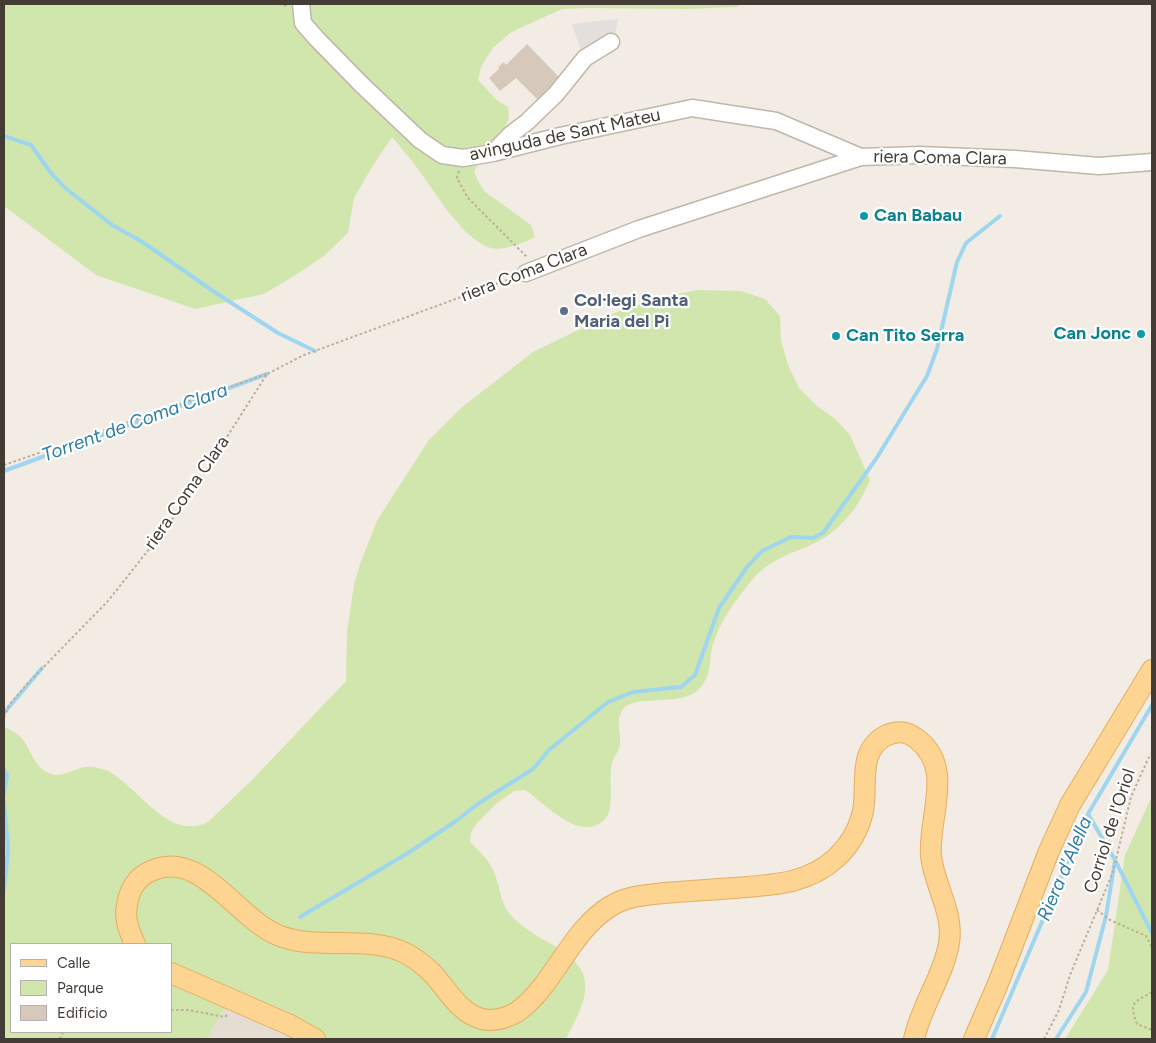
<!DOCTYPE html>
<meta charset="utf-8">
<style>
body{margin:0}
#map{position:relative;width:1156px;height:1043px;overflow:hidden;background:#f2ece4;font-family:Figtree,sans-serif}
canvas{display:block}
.frame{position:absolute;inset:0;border:5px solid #433c34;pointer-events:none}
.legend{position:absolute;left:10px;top:943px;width:162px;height:90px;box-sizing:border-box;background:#fff;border:1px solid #b4b1ae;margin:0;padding:6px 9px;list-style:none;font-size:15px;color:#433c34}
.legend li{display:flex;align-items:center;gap:10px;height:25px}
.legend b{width:25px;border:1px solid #b4b1ae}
</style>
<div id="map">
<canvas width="1156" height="1043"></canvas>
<div class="frame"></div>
<ul class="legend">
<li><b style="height:6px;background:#fdd491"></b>Calle</li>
<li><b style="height:14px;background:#d1e6ac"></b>Parque</li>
<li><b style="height:14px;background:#d6c9bc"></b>Edificio</li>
</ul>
</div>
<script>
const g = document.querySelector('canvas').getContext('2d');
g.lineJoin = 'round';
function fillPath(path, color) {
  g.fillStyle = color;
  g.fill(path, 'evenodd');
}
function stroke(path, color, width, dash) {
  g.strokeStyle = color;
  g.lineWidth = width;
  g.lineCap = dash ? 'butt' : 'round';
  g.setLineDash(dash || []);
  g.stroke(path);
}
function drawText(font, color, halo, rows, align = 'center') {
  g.font = font + ' Figtree,sans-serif';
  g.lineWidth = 4.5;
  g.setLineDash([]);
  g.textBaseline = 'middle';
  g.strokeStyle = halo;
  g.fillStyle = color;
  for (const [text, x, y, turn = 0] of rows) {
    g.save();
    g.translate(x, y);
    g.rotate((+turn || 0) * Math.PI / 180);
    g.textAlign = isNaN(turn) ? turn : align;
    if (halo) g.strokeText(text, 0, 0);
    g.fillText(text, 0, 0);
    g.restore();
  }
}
fillPath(new Path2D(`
 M 228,1003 L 304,1039 L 207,1039 Z`), '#e6ddd2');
fillPath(new Path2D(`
 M 4,4 L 740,4 L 737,7 L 687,9 L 587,8 L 562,9 L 520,28 L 510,33 L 493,48 L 486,58 L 481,67 L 478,80 L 498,101 L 508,107 L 509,118 L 504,129 L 474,171 L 478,181 L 484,191 L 531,225 L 535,237 C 523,243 505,251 491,248 C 465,241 438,197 423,176 C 414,163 403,150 392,137 L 372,167 L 354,198 L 348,233 L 324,256 L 294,276 L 264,294 L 195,309 L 96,275 L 4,206 Z
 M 697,290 L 741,291 L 765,299 L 780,316 L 781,340 L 788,365 L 799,388 L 817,406 L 835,419 L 850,435 L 870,480 C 860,505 841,530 817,542 C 794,553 769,559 752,580 C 737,599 722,618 714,641 C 707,660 715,672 698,690 C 681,707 634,694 623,709 C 615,720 621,731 620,742 C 620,751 614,756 612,763 C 607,779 617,810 603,821 C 578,842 545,803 525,790 L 514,791 L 497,803 L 477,823 L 471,832 L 470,842 C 479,851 489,860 494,872 C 499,883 501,903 508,912 C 519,925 535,935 551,944 C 601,972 588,997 566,1039 L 304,1039 L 228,1003 L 207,1039 L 4,1039 L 4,727 C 33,738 25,756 45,771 C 58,781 72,769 85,767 C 92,766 101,768 108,771 C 139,787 168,842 208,822 L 252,780 L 346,681 L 347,632 L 354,585 L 360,564 L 377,521 L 428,441 L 461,408 L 533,352 L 611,314 L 656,299 ZM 11,944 L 171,944 L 171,1032 L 11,1032 Z
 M 1152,796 L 1152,1039 L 1065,1039 L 1108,970 L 1125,855 Z`), '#d1e6ac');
fillPath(new Path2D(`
 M 618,19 L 615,37 L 581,51 L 572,24 Z`), '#e2dfdc');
stroke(new Path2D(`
 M 4,136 L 31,145 L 51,173 L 64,187 L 112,225 L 141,241 L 216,293 L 278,333 L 315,351
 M 4,471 L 267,374
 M 4,713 L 42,668
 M 4,769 L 7,776 L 4,794
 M 4,801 L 8,850 L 4,890
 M 1116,862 L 1152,933
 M 300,917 L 408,853 L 456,821 L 479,803 L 533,769 L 549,750 L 608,702 L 633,692 L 681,687 L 695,675 L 719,608 L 747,567 L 762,551 L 791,537 L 813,538 L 823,533 L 876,459 L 927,376 L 937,349 L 957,262 L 966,243 L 1000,216
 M 992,1039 L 1088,814 L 1152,705
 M 1056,1039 L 1086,992 L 1106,916 L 1115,860 L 1088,814`), '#9fd6ef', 4);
fillPath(new Path2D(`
 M 527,44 L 560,78 L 538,100 L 516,78 L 500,91 L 489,78 L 499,69 L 498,67 L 504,62 L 506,65 Z`), '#d6c9bc');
const minor = new Path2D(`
 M 301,4 L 303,23 L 317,39 L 362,85 L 420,140 L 442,155 L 463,158 L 493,153 L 560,136 L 692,108 L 776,121 L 861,157
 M 493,153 L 510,135 L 527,122 L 556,94 L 585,58 L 611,42
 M 526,273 L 639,229 L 861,157 L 919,155 L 1015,159 L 1099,166 L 1152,162`);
const major = new Path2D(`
 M 135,944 C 129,931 124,919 127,905 C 129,891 136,878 149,872 C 201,845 238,923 283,937 C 321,950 369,935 405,953 C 415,958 424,965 432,973 C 447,989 459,1013 482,1019 C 495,1022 511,1017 521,1009 C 556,981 571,930 611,906 C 627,896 646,895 664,893 C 687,891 710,890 733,888 C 770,885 807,885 836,858 C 849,846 859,829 863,811 C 868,785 857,752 885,736 C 897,730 907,731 917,739 C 955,768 928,816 931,856 C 934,885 954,912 949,943 C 943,977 921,1006 914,1039
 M 171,973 L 290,1025 L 315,1039
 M 974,1039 L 997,986 L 1049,851 L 1070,805 L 1152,670`);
stroke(minor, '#c0b6a9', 19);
stroke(major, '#e2af61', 22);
stroke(new Path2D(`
 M 279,4 L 287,6
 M 664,4 L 694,4
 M 459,171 L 457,178 L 468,198 L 528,258
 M 4,465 L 267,374
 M 4,717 L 9,705 L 28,683 L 108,601 L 165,529 L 190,495 L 267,374 L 304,355 L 515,277
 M 1097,910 L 1110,920 L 1146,936 L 1152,947
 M 1152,992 C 1135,1003 1128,1000 1137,1024 L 1152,1030
 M 171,1010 L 188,1010 L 225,1017 L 228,1014
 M 60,1039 L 63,1032
 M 1044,1039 L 1059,1010 L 1070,975 L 1113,872 L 1131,797 L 1148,759 L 1152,753`), '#bead98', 2, [2.5, 2.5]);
stroke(minor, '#fff', 16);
stroke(major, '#fdd491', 20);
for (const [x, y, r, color] of [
 [864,216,5,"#0f9aa8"],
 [564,311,5,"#5c6f8a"],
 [1141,334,5,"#0f9aa8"],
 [836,336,5,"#0f9aa8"]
]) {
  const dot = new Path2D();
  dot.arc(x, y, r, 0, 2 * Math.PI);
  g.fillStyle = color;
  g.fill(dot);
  stroke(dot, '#fff', 2);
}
drawText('18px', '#433c34', '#fff', [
 ["avinguda de Sant Mateu",565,135,-12],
 ["riera Coma Clara",940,158,1],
 ["riera Coma Clara",524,273,-21],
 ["riera Coma Clara",187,493,-55],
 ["Corriol de l'Oriol",1110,831,-72]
]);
drawText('bold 18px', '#0d838f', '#fff', [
 ["Can Babau",874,216],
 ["Can Jonc",1131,334,"right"],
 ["Can Tito Serra",846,336]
], 'left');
drawText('bold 18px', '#4e5e75', '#fff', [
 ["Col·legi Santa",574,301],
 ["Maria del Pi",574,322]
], 'left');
drawText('italic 19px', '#2e7ea6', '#fff', [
 ["Torrent de Coma Clara",135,423,-20],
 ["Riera d'Alella",1065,869,-67]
]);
</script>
